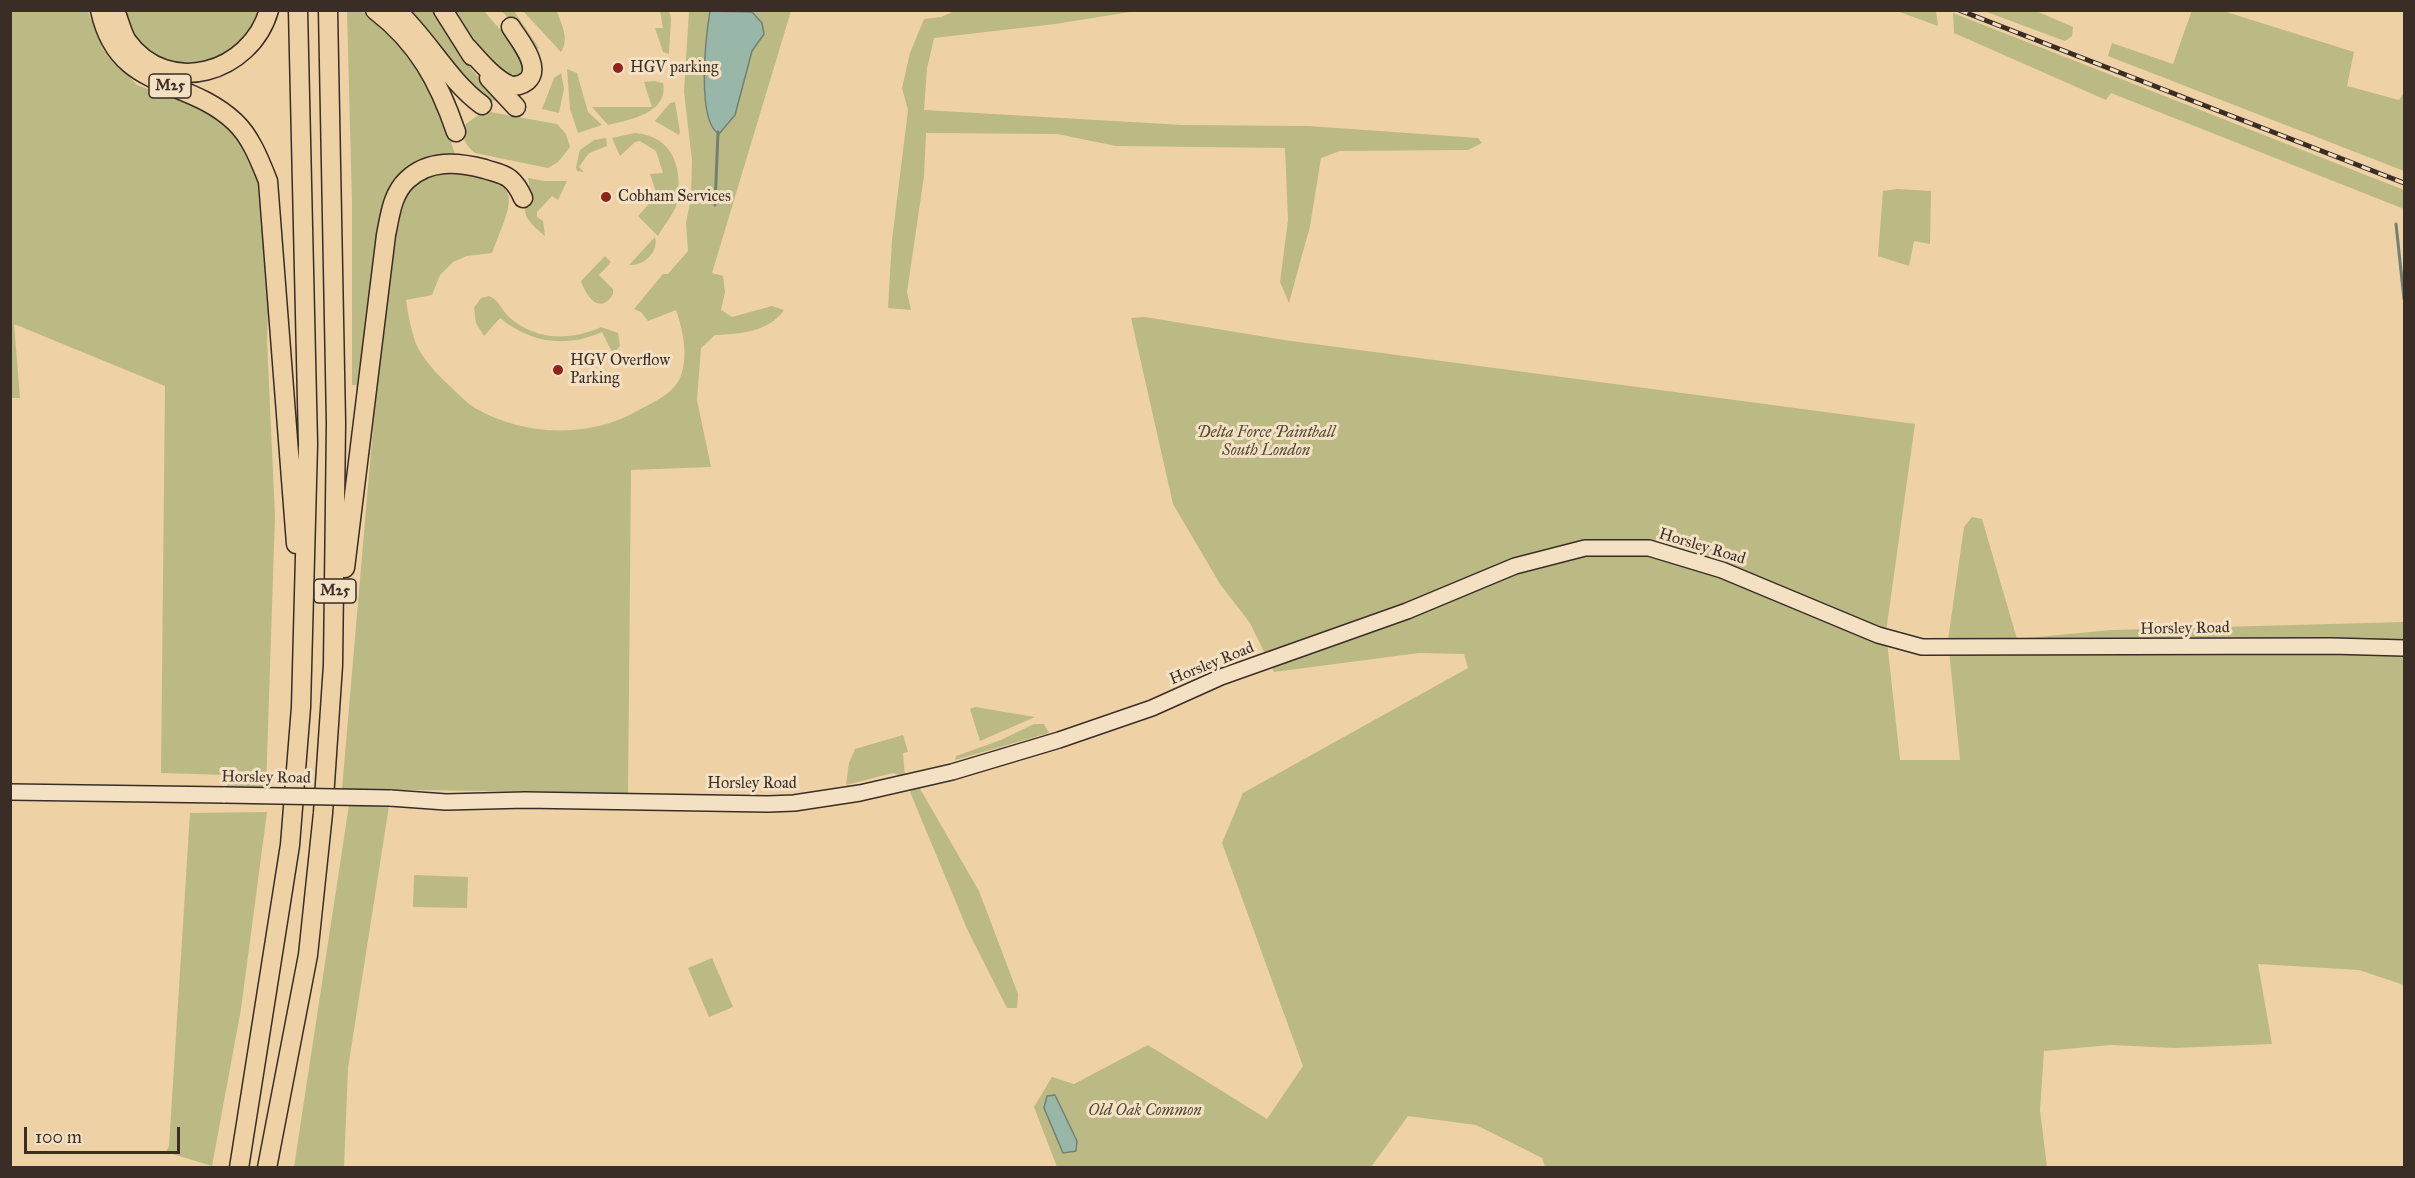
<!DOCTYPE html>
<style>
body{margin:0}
#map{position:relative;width:2415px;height:1178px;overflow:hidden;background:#eed1a5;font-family:"IM FELL Great Primer",serif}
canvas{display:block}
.frame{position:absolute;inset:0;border:12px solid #392d25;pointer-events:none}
.scale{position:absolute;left:24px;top:1127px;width:156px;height:27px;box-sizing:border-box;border:3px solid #392d25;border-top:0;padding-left:8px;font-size:18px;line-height:21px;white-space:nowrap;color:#392d25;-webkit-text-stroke:4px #f4e1c4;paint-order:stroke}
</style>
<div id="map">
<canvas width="2415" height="1178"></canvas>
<div class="frame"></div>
<div class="scale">100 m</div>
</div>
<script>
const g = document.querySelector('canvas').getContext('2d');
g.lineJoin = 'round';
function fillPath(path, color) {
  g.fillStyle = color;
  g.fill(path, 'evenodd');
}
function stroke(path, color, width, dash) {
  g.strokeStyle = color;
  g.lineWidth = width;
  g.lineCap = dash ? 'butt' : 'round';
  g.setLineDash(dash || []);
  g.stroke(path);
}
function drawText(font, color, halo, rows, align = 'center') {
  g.font = font + ' "IM FELL Great Primer",serif';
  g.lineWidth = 6;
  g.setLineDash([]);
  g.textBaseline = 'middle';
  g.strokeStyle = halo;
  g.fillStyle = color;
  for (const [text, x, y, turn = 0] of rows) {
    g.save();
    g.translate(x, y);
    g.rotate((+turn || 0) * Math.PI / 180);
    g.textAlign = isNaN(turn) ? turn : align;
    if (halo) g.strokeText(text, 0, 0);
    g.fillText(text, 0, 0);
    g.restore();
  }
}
fillPath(new Path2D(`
 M 957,10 L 1136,11 L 1055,24 L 934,38 L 927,69 L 924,110 L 1183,125 L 1308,126 L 1478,138 L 1482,143 L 1468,150 L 1340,151 L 1321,158 L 1310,226 L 1289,303 L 1280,282 L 1288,220 L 1285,148 L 1116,146 L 1057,134 L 926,133 L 924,176 L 907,292 L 911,310 L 888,308 L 892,240 L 908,110 L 902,88 L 910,53 L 924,19 L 941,17 Z
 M 2192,10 L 2223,11 L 2354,52 L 2347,86 L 2399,100 L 2404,93 L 2404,171 L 2108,56 L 2112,43 L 2173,64 Z
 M 10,11 L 88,11 L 103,49 L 137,85 L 186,103 L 221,120 L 246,150 L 262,181 L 269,281 L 267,341 L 275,516 L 266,788 L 227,788 L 227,775 L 161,773 L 165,386 L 14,324 L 20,398 L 11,398 Z
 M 121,11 L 261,11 L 253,32 L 234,52 L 198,66 L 159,59 L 143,48 L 129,31 Z
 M 347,11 C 364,10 375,15 389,27 C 389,45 410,54 420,64 C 438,83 446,129 455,154 L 453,158 L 400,176 L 360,393 L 357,393 L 356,385 L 352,385 L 352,203 Z
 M 405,11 L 432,11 L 473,71 L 501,102 L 484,99 Z
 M 452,11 L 484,11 L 524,57 L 524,75 L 508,79 L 480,53 Z
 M 502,11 L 514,11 L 539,48 L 536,49 Z
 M 523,11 L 557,11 C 561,24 570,39 561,52 Z
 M 660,11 L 669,11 L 671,18 L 669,54 L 663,52 L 655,28 L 663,28 Z
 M 689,11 L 791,11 L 712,273 L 723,276 L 725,292 L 721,310 L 732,317 L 772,306 L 784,310 C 769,332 740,334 715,335 L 701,348 L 697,400 L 711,467 L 631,470 L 628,793 L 342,789 L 382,323 L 397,226 L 407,194 L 418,183 L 449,167 C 520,186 519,186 492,253 L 467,256 L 453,262 L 440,275 L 432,295 L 406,300 C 408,315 411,330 416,344 C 423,359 438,376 451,387 C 458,394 466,402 475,408 C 523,436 588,439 637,411 C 652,403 673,394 680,378 C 689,357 683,331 676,310 L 648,321 L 641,312 L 634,309 L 663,274 L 668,274 L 688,251 L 686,223 L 691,198 L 692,160 L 684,92 Z
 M 1897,11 L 1936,11 L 1938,26 Z
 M 1984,11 L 2036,11 L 2073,27 L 2072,36 L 2065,41 Z
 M 1953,13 L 2404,190 L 2404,209 L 2111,93 L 2106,100 L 1954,33 Z
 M 567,69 L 577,73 L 588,112 L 602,125 L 578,133 L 570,109 Z
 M 561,73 L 564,89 L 559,113 L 542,109 L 554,78 Z
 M 654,81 L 663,83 C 669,113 629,120 608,125 L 592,107 L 652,107 L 644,82 Z
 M 675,102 L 680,132 L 679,135 L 655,121 L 670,103 Z
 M 484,111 L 557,124 L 566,134 L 570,147 L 558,162 L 548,168 L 475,153 C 465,145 462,138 463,126 Z
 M 635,133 C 674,136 683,169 677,203 C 674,214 663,226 658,236 L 638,216 L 657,195 L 650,174 L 663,173 L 656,151 L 640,141 L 635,142 L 620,156 L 612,138 Z
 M 606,138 L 607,146 L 589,153 L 579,167 L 584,172 L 577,171 L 576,167 L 580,150 L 594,140 Z
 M 528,178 L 545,181 L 567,181 L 558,200 L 552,196 L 537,212 L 537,217 L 543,221 L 545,236 C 508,205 536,212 528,178 Z
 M 1897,189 L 1931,191 L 1930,244 L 1914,241 L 1909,266 L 1878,256 L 1883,191 Z
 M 655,237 C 659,252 644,266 629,265 Z
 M 605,256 L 611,262 L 599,275 L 613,289 L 613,294 C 600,316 586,296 581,281 Z
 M 489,296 C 499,300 501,309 508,316 C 534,341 571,341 601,327 L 618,333 L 620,346 L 613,354 L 602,332 C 566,348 530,343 500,318 L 484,336 L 476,323 L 474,308 L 481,298 Z
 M 1145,317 L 1284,340 L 1915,424 L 1886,632 L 1900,760 L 1960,760 L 1948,640 L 1964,527 L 1972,517 L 1982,519 L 2017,639 L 2111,630 L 2404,622 L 2404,985 L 2359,970 L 2258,964 L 2272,1044 L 2174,1048 L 2111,1045 L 2044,1051 L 2040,1110 L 2047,1167 L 1545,1167 L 1542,1158 L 1476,1125 L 1408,1116 L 1371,1167 L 1057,1167 L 1034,1107 L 1052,1077 L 1074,1084 L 1148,1045 L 1267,1119 L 1303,1066 L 1222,843 L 1243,793 L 1468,668 L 1464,654 L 1419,653 L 1274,672 L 1250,623 L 1220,584 L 1173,504 L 1131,318 ZM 1055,1095 L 1077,1141 L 1047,1096 Z
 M 975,707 L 1035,717 L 980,741 L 970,709 Z
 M 1034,724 L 1044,724 L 1049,733 L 955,760 L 956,756 L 1001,740 Z
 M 903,735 L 908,752 L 903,753 L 905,777 L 893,773 L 846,785 L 849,763 L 855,749 Z
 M 917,787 L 919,787 L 979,891 L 1018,994 L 1017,1008 L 1007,1008 L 968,931 L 910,792 Z
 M 349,805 L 389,806 L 348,1068 L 344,1167 L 294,1167 Z
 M 267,812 L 241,1009 L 212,1166 L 166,1152 L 169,1146 L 190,813 Z
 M 414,875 L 468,877 L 467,908 L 413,907 Z
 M 712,958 L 733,1007 L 709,1017 L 688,968 Z`), '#bbba84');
const water = new Path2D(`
 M 710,11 L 752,12 L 762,23 L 764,34 L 752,51 L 735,115 L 719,134 C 696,121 706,35 710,11 Z
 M 1055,1095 L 1077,1141 L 1076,1151 L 1063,1153 L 1044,1108 L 1047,1096 Z`);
fillPath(water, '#99b7a9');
stroke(water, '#738074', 1.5);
stroke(new Path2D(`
 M 715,205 L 718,132
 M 2396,224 L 2404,299`), '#738074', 3);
const secondary = new Path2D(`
 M 10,792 L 225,795
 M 390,798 L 446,802 L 525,800 L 768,804 L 794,803 L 860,793 L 952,772 L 1059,740 L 1152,708 L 1221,677 L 1407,611 L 1515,566 L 1585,548 L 1649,548 L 1722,570 L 1878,635 L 1922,647 L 2332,646 L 2404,648`);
const highway = new Path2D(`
 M 100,10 C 118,93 185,75 235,122 C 251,137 260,161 268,181 L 296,544
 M 115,10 C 119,20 122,33 127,41 C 168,98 251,73 269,10
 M 375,10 C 418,43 439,82 456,132
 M 396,10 C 428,39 447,79 482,105
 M 443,10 L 472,56
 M 467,47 C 478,59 493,78 509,85 C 515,87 522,85 527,81 C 543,67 518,39 511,27
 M 489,78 L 516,107
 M 345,568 L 386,235 C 390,216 392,194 407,180 C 429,159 458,162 485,169 C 493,172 503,173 510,179 C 516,184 520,191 523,198
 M 239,1168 L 290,845 L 301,707 L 308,444 L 298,10
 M 267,1168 L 308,955 L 323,813 L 333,665 L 336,423 L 328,10`);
stroke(secondary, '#392d25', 18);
stroke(highway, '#392d25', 21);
stroke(secondary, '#f4e1c4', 15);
stroke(highway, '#eed1a5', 18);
const rail = new Path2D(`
 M 1959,10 L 2404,183`);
stroke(rail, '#392d25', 5);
stroke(rail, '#f4e1c4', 3, [9]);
const secondaryBridge = new Path2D(`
 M 225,795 L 390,798`);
stroke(secondaryBridge, '#392d25', 18, []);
stroke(secondaryBridge, '#f4e1c4', 15);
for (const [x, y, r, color] of [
 [618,68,6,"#8f2418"],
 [606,197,6,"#8f2418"],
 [558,370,6,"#8f2418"]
]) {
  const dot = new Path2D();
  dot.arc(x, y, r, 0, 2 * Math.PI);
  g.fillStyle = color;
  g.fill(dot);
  stroke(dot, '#f4e1c4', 2);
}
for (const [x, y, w] of [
 [170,86,42],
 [335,591,42]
]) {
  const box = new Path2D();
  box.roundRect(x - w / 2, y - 12, w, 24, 4.5);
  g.fillStyle = '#f4e1c4';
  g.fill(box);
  stroke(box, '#392d25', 1.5);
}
drawText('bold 15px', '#392d25', null, [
 ["M25",170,86],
 ["M25",335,591]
]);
drawText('16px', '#392d25', '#f4e1c4', [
 ["HGV parking",630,68],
 ["Cobham Services",618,197],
 ["HGV Overflow",570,361],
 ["Parking",570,379]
], 'left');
drawText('italic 16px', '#534938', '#f4e1c4', [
 ["Delta Force Paintball",1266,433],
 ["South London",1266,451],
 ["Old Oak Common",1145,1111]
]);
drawText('16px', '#392d25', '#f4e1c4', [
 ["Horsley Road",1702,547,17],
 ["Horsley Road",2185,629,-1],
 ["Horsley Road",1212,664,-22],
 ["Horsley Road",266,778,1],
 ["Horsley Road",752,784]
]);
</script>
